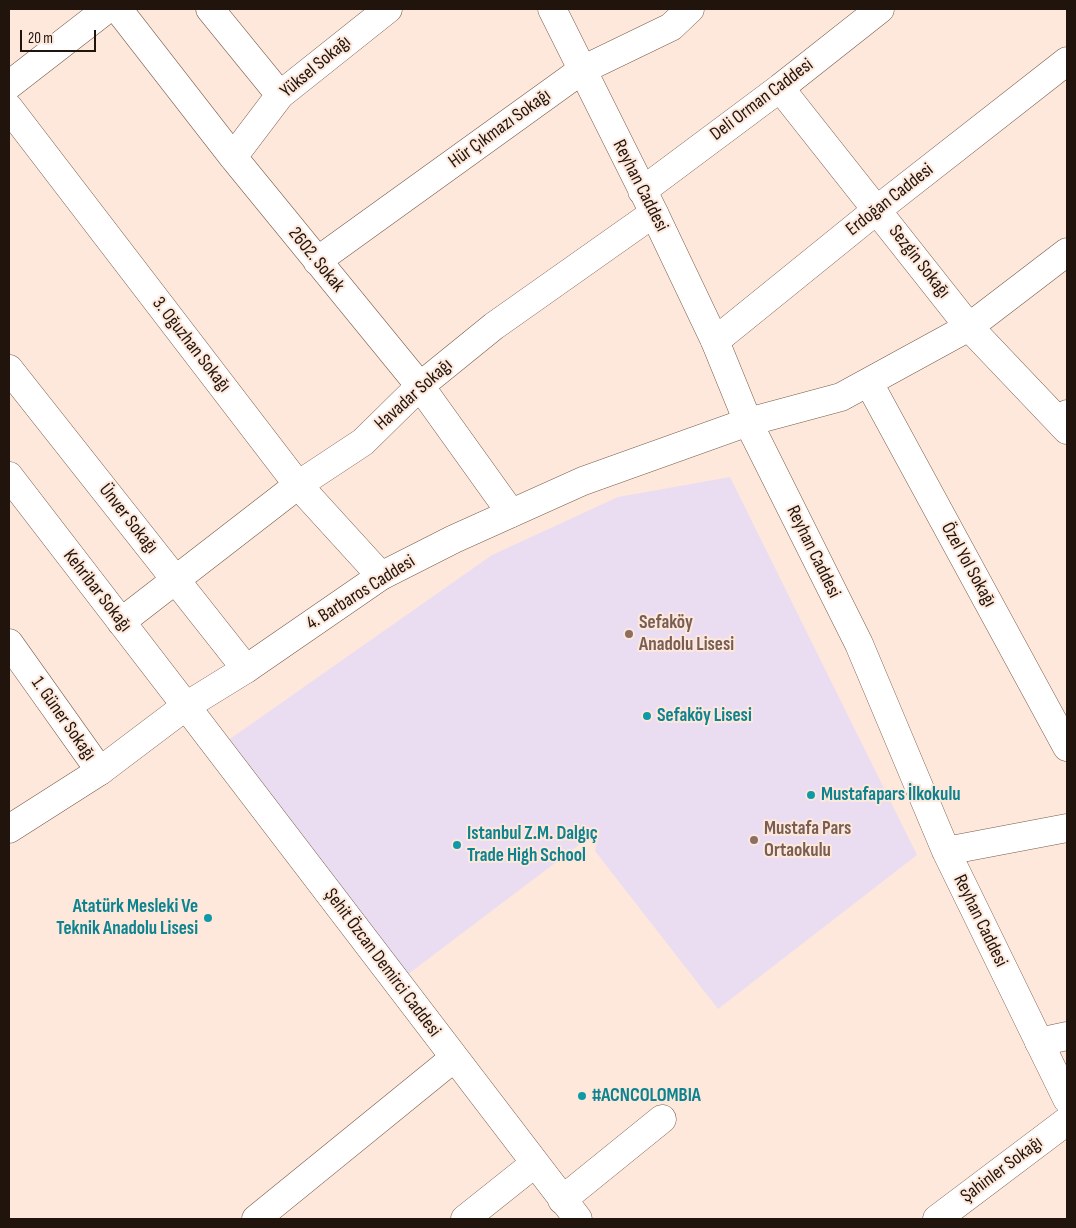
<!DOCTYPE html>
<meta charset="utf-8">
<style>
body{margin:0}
#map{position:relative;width:1076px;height:1228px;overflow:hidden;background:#fde8db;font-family:"Sofia Sans Condensed",sans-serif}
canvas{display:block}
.frame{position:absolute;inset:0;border:10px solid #20140d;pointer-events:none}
.scale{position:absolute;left:20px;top:30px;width:76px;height:22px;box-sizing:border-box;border:2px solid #20140d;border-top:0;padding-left:6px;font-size:15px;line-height:18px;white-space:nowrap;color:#20140d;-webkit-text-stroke:4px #fde8db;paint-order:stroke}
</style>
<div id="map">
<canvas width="1076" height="1228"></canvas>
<div class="frame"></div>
<div class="scale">20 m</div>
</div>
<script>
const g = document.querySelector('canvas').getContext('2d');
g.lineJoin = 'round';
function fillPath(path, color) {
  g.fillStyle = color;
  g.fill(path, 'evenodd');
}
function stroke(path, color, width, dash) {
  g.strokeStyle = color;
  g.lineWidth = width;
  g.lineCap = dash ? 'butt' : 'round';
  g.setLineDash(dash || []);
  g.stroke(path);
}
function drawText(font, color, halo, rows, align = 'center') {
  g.font = font + ' "Sofia Sans Condensed",sans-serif';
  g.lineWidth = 4;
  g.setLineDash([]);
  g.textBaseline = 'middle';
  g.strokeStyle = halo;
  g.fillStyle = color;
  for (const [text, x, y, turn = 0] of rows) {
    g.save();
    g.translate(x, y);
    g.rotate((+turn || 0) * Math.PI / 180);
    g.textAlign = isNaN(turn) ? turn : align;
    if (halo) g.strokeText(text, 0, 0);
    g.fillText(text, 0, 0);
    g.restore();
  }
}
fillPath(new Path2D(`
 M 730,477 L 917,855 L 718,1009 L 595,851 L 600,829 L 407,975 L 227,741 L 492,555 L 618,497 Z`), '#ebddf1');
const street = new Path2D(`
 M 118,9 L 233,157 L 420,386 L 511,513
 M 210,9 L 280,95
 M 9,85 L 107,9
 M 780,88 L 969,327 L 1067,430
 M 9,108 L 298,485 L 381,576
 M 233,157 L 280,95 L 388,9
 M 317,261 L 582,70 L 671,27 L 690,9
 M 715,341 L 878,209 L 1067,61
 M 9,369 L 246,669
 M 869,383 L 1067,747
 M 748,422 L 841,397 L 969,327 L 1067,252
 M 9,476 L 186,706
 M 121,622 L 298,485 L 363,442 L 420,386 L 494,326 L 654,213
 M 9,643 L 100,771
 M 1039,1042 L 1067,1036
 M 562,1200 L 662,1119
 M 256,1219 L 454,1058
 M 465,1219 L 534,1164
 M 937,1219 L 1067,1121`);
const secondary = new Path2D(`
 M 552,9 L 654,213 L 715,341 L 748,422 L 859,644 L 946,851 L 1067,1099
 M 642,191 L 780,88 L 880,9
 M 1059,419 L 1067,414
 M 186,706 L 578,1219
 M 9,829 L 100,771 L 186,706 L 246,669 L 381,576 L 454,539 L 583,481 L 748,422
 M 946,851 L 1067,828`);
stroke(street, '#785b49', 29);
stroke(secondary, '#785b49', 29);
stroke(street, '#fff', 28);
stroke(secondary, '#fff', 28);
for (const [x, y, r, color] of [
 [629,634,5,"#8d6e63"],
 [647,716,5,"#0f9aa8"],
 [811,795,5,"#0f9aa8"],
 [754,840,5,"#8d6e63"],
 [457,845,5,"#0f9aa8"],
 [208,918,5,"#0f9aa8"],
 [582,1096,5,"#0f9aa8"]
]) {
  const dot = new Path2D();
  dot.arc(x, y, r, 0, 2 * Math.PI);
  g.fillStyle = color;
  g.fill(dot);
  stroke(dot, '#fde8db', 2);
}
drawText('19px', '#20140d', '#fde8db', [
 ["Yüksel Sokağı",316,67,-40],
 ["Deli Orman Caddesi",762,100,-37],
 ["Hür Çıkmazı Sokağı",500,129,-36],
 ["Reyhan Caddesi",640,186,63],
 ["Erdoğan Caddesi",890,200,-38],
 ["2602. Sokak",316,260,51],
 ["Sezgin Sokağı",919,262,52],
 ["3. Oğuzhan Sokağı",191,345,52],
 ["Havadar Sokağı",414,395,-42],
 ["Ünver Sokağı",128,519,52],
 ["Reyhan Caddesi",813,552,64],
 ["Özel Yol Sokağı",968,565,61],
 ["Kehribar Sokağı",97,591,52],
 ["4. Barbaros Caddesi",361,593,-32],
 ["1. Güner Sokağı",63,719,55],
 ["Reyhan Caddesi",980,921,64],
 ["Şehit Özcan Demirci Caddesi",382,963,53],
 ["Şahinler Sokağı",1002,1170,-37]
]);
drawText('bold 19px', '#785e54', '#fde8db', [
 ["Sefaköy",639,623],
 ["Anadolu Lisesi",639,645],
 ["Mustafa Pars",764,829],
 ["Ortaokulu",764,851]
], 'left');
drawText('bold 19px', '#0d838f', '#fde8db', [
 ["Sefaköy Lisesi",657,716],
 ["Mustafapars İlkokulu",821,795],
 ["Istanbul Z.M. Dalgıç",467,834],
 ["Trade High School",467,856],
 ["Atatürk Mesleki Ve",198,907,"right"],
 ["Teknik Anadolu Lisesi",198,929,"right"],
 ["#ACNCOLOMBIA",592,1096]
], 'left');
</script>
